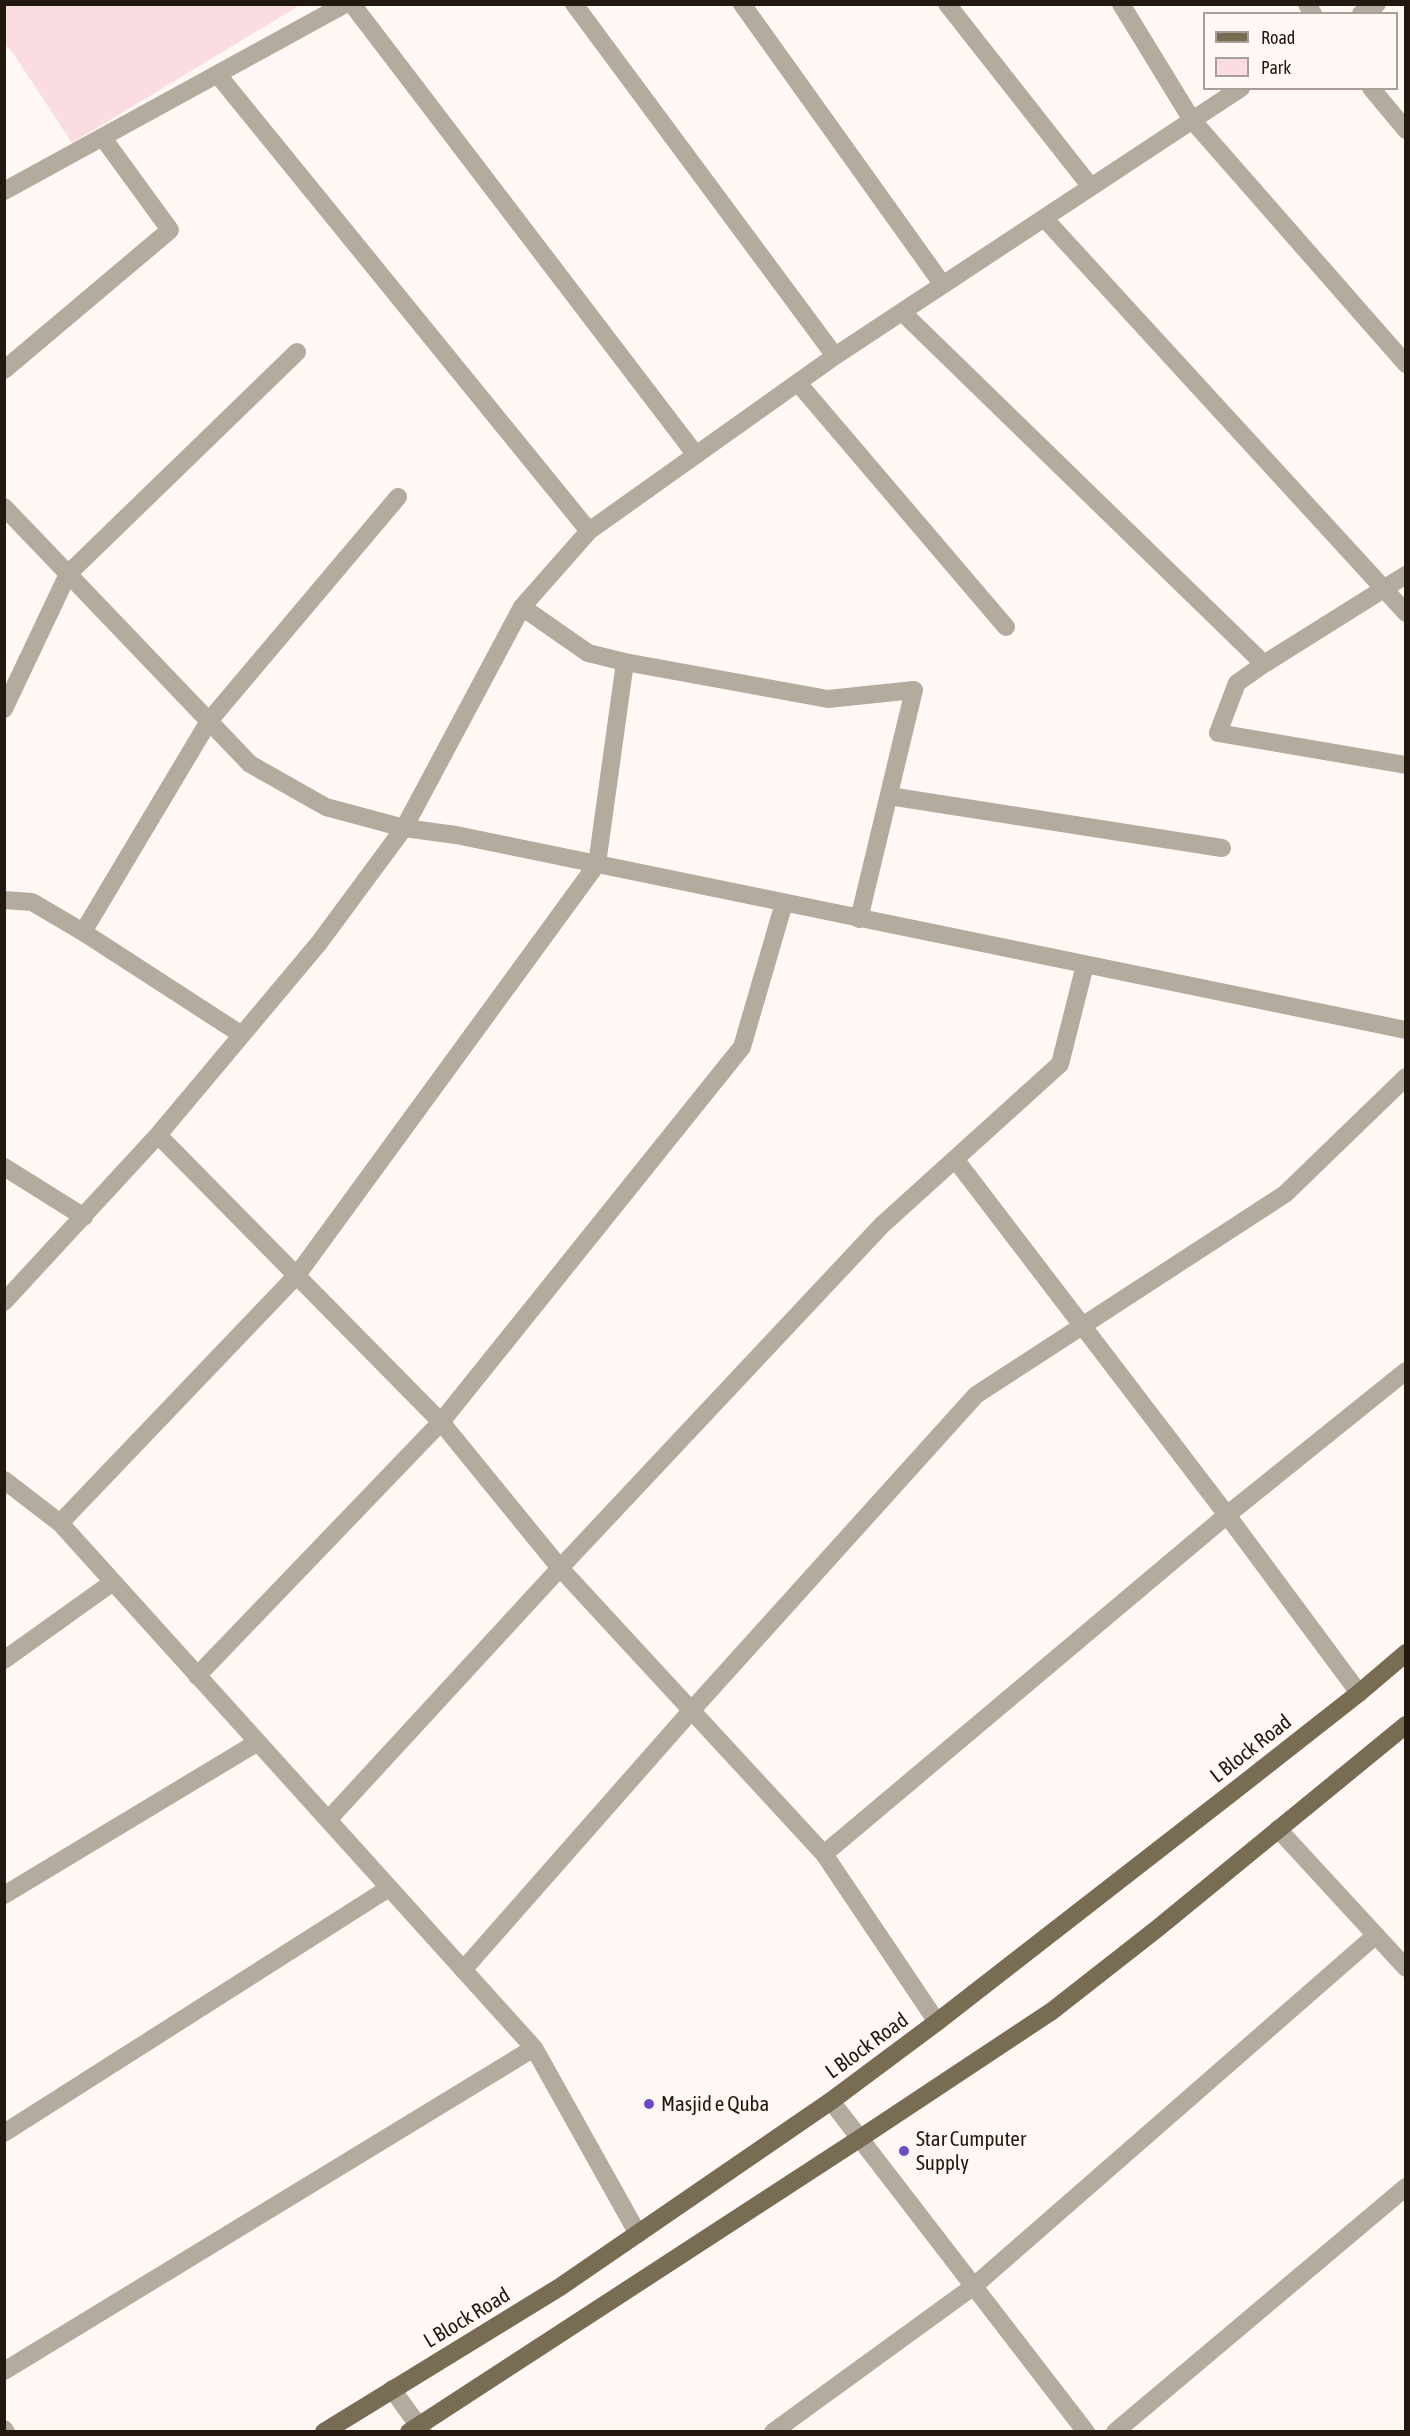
<!DOCTYPE html>
<style>
body{margin:0}
#map{position:relative;width:1410px;height:2436px;overflow:hidden;background:#fff8f4;font-family:"Asap Condensed",sans-serif}
canvas{display:block}
.frame{position:absolute;inset:0;border:6px solid #231810;pointer-events:none}
.legend{position:absolute;left:1203px;top:12px;width:195px;height:78px;box-sizing:border-box;background:#fff8f4;border:2px solid #a79e99;margin:0;padding:8px 10px;list-style:none;font-size:18px;color:#231810}
.legend li{display:flex;align-items:center;gap:12px;height:30px}
.legend b{width:30px;border:2px solid #a79e99}
</style>
<div id="map">
<canvas width="1410" height="2436"></canvas>
<div class="frame"></div>
<ul class="legend">
<li><b style="height:8px;background:#786c53"></b>Road</li>
<li><b style="height:16px;background:#fbdde1"></b>Park</li>
</ul>
</div>
<script>
const g = document.querySelector('canvas').getContext('2d');
g.lineJoin = 'round';
function fillPath(path, color) {
  g.fillStyle = color;
  g.fill(path, 'evenodd');
}
function stroke(path, color, width, dash) {
  g.strokeStyle = color;
  g.lineWidth = width;
  g.lineCap = dash ? 'butt' : 'round';
  g.setLineDash(dash || []);
  g.stroke(path);
}
function drawText(font, color, halo, rows, align = 'center') {
  g.font = font + ' "Asap Condensed",sans-serif';
  g.lineWidth = 6;
  g.setLineDash([]);
  g.textBaseline = 'middle';
  g.strokeStyle = halo;
  g.fillStyle = color;
  for (const [text, x, y, turn = 0] of rows) {
    g.save();
    g.translate(x, y);
    g.rotate((+turn || 0) * Math.PI / 180);
    g.textAlign = isNaN(turn) ? turn : align;
    if (halo) g.strokeText(text, 0, 0);
    g.fillText(text, 0, 0);
    g.restore();
  }
}
fillPath(new Path2D(`
 M 4,5 L 5,4 L 300,5 L 72,143 L 13,53 L 5,45 Z`), '#fbdde1');
stroke(new Path2D(`
 M 352,4 L 696,455
 M 574,4 L 835,356
 M 742,4 L 943,285
 M 947,4 L 1091,187
 M 1121,4 L 1192,120 L 1406,364
 M 1307,4 L 1313,14
 M 1361,14 L 1377,4
 M 218,75 L 589,531
 M 1371,88 L 1406,130
 M 4,191 L 345,4
 M 1044,218 L 1406,613
 M 902,312 L 1264,664
 M 4,370 L 170,230 L 103,138
 M 798,383 L 1006,627
 M 4,507 L 250,764 L 326,807 L 404,828 L 456,835 L 1406,1030
 M 1406,575 L 1264,664 L 1237,683 L 1218,733 L 1406,765
 M 625,662 L 588,653 L 522,607 L 589,531 L 835,356 L 1241,88
 M 4,709 L 68,574 L 297,352
 M 889,796 L 1222,848
 M 4,900 L 32,902 L 83,932 L 242,1035
 M 83,932 L 209,721 L 398,497
 M 158,1135 L 441,1422 L 560,1568 L 824,1854 L 937,2022
 M 955,1159 L 1227,1515 L 1359,1693
 M 4,1167 L 84,1217
 M 4,1302 L 158,1135 L 319,943 L 404,828 L 522,607
 M 4,1480 L 60,1523 L 534,2048 L 638,2234
 M 60,1523 L 297,1275 L 597,864 L 625,662 L 828,699 L 914,690 L 859,919
 M 4,1660 L 113,1582
 M 197,1676 L 441,1422 L 742,1047 L 784,903
 M 328,1820 L 560,1568 L 882,1225 L 1060,1064 L 1085,965
 M 1278,1829 L 1406,1968
 M 824,1854 L 1227,1515 L 1406,1371
 M 4,1895 L 258,1742
 M 463,1970 L 691,1711 L 976,1395 L 1285,1194 L 1406,1077
 M 831,2101 L 1086,2432
 M 4,2133 L 389,1888
 M 4,2371 L 534,2048
 M 392,2389 L 423,2432
 M 4,2429 L 6,2432
 M 773,2432 L 974,2286 L 1376,1935
 M 1115,2432 L 1406,2187`), '#b3ac9e', 18);
stroke(new Path2D(`
 M 324,2432 L 560,2287 L 831,2101 L 937,2022 L 1238,1788 L 1359,1693 L 1406,1653
 M 409,2432 L 859,2139 L 1052,2011 L 1158,1928 L 1406,1725`), '#786c53', 18);
for (const [x, y, r, color] of [
 [649,2104,6,"#6e49c2"],
 [904,2151,6,"#6e49c2"]
]) {
  const dot = new Path2D();
  dot.arc(x, y, r, 0, 2 * Math.PI);
  g.fillStyle = color;
  g.fill(dot);
  stroke(dot, '#fff8f4', 2);
}
drawText('21px', '#231810', '#fff8f4', [
 ["L Block Road",1251,1749,-38],
 ["L Block Road",867,2046,-36],
 ["L Block Road",467,2318,-31]
]);
drawText('21px', '#231810', '#fff8f4', [
 ["Masjid e Quba",661,2104],
 ["Star Cumputer",916,2139],
 ["Supply",916,2163]
], 'left');
</script>
